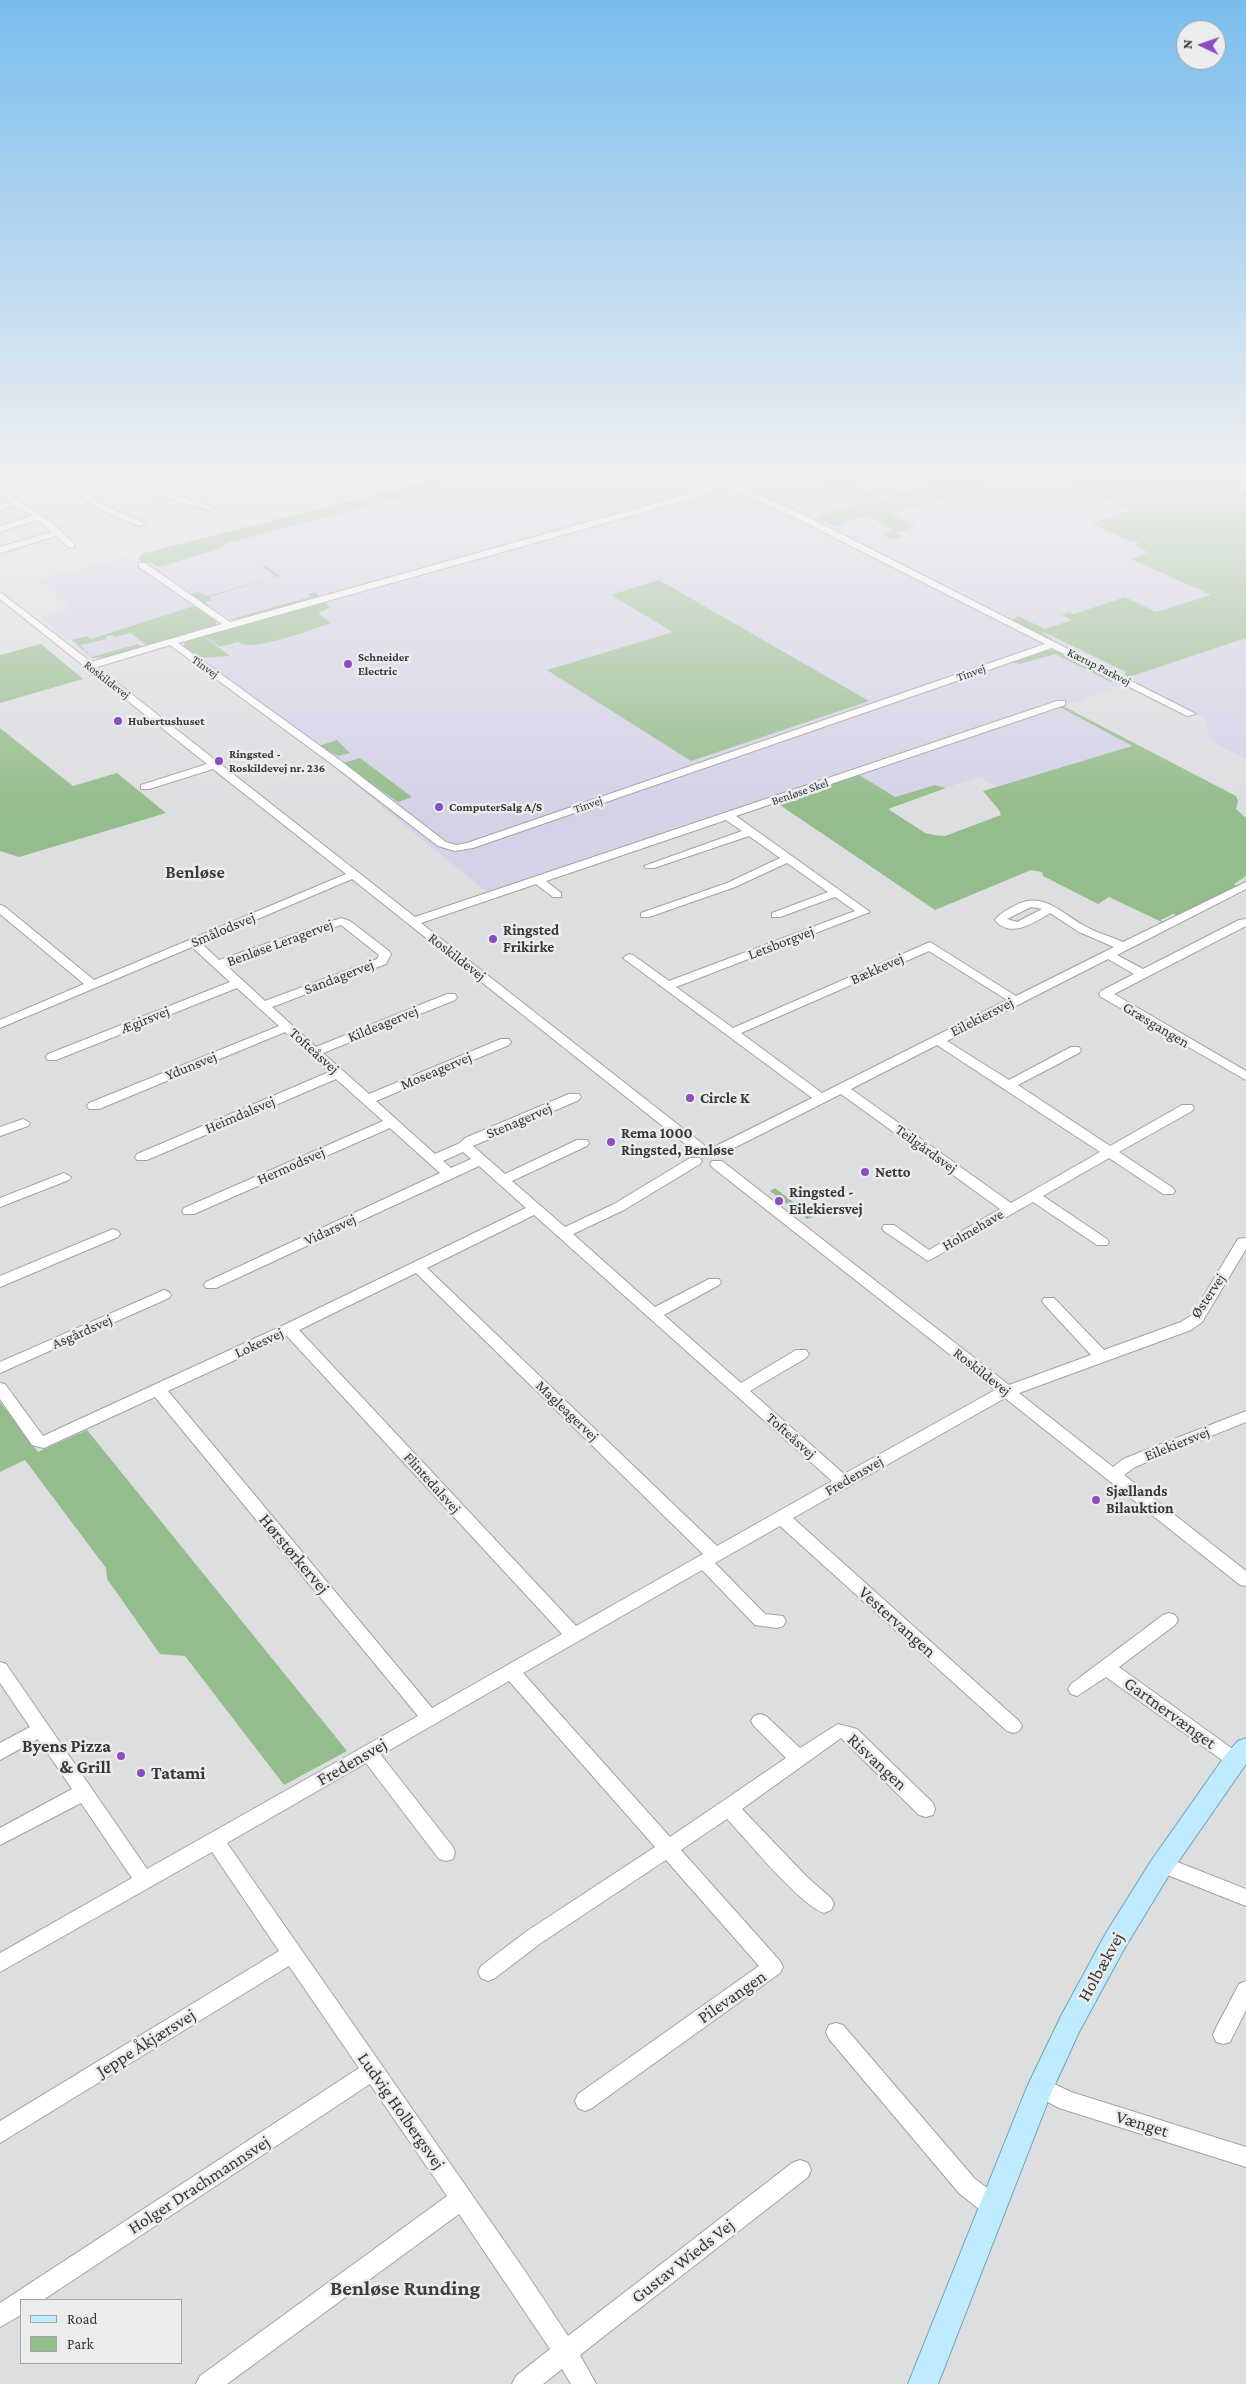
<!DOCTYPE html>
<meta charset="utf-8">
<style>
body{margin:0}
#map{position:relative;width:1246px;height:2384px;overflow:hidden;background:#dddee0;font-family:"Crimson Pro",serif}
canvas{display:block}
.legend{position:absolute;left:20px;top:2299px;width:162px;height:65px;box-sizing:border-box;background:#eaeced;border:1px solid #a2a4a5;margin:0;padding:6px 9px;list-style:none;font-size:15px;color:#373738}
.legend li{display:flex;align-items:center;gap:10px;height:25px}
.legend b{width:25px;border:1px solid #a2a4a5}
.north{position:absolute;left:1176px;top:20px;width:50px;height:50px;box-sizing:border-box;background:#eaeced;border:1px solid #a2a4a5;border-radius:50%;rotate:273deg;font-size:14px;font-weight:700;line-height:20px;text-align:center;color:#373738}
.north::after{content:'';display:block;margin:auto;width:18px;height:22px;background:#8c4cc2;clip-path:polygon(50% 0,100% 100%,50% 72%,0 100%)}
</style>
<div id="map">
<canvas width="1246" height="2384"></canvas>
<ul class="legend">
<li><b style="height:6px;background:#bfebfe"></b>Road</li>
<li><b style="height:14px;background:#95bc8c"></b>Park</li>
</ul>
<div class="north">N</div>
</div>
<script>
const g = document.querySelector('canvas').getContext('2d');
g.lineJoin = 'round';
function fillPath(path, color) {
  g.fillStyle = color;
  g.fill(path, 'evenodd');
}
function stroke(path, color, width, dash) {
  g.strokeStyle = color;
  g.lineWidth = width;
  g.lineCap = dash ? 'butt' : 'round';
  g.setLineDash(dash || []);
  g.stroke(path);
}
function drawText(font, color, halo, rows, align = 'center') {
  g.font = font + ' "Crimson Pro",serif';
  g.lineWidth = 5;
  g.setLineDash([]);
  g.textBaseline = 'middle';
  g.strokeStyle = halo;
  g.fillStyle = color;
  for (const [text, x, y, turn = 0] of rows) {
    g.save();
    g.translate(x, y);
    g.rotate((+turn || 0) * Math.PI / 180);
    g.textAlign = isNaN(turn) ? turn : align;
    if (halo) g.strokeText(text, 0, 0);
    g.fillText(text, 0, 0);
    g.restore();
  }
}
fillPath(new Path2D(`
 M 491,474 L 728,474 L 765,481 L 790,474 L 1062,474 L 1246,556 L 1246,759 L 1208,739 L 1207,719 L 1131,681 L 1061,707 L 1133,746 L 998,787 L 979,777 L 946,788 L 934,785 L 895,797 L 852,770 L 771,800 L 678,827 L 487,892 L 182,644 L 105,665 L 90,658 L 41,617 L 70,608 L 38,580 L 126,557 L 135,563 L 152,563 L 159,567 L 222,548 L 228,543 Z`), '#d4d2e7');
fillPath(new Path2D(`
 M 456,474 L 491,474 L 228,543 L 222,548 L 159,567 L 152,563 L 143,563 L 138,558 L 144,553 Z
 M 801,474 L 833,474 L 881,498 L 967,474 L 1023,474 L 891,514 L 916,526 L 896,533 L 903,537 L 893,540 L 882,534 L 894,530 L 866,516 L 840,523 L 842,525 L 836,527 L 816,517 L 861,503 Z
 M 1032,474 L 1232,474 L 1246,493 L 1246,638 L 1126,678 L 1127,676 L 1125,675 L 1126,672 L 1048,634 L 1040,632 L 1052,639 L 1048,639 L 1011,621 L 1018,616 L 1045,629 L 1072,620 L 1062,615 L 1069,612 L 1074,614 L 1125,597 L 1156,612 L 1211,595 L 1131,559 L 1148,552 L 1133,545 L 1140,543 L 1127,540 L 1091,523 L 1131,510 L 1083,489 L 1078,490 L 1063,484 L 1058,486 Z
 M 264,565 L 280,576 L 209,597 L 212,601 L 205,602 L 209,606 L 207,606 L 191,595 L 198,592 L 208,596 L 276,577 L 262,566 Z
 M 659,580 L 869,701 L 691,761 L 547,670 L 673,632 L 611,595 Z
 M 315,592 L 318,595 L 316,597 L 241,619 L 226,618 L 210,609 L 213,609 L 225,618 L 235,618 L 310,597 L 307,594 Z
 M 319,602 L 325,603 L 330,607 L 318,613 L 331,623 C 313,629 252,653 238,642 L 220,647 L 203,635 Z
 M 194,606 L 216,621 L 216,625 L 147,646 L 131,633 L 115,637 L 112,635 L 105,637 L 107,639 L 80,645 L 92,657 L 138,644 L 142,647 L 108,657 L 93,658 L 72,640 L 87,636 L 91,639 Z
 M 202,635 L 230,656 L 199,658 L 184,646 L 185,641 Z
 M 41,644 L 83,679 L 0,703 L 0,655 Z
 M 1056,650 L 1110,678 L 1113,683 L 1055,654 L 1020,664 L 1013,662 L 1043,651 Z
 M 1063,706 L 1236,796 L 1238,801 L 1236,809 L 1246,818 L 1246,876 L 1234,884 L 1237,886 L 1177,916 L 1173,914 L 1161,920 L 1164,923 L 1109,897 L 1098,904 L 1043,876 L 1042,872 L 1031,870 L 935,910 L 777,803 L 858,774 L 895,797 L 935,785 L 946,788 L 888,809 L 925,833 L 934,835 L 945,836 L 1001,815 L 999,810 L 983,791 L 1132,746 L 1060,707 Z
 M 0,728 L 73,786 L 117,773 L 166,813 L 19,857 L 0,851 Z
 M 337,740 L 350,753 L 338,756 L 319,746 Z
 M 360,758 L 412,797 L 398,802 L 343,763 Z
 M 775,1188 L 813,1217 L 807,1219 L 770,1191 Z
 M 0,1402 L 38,1452 L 87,1430 L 347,1751 L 284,1785 L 185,1656 L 160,1654 L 107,1579 L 106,1568 L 25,1460 L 0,1472 Z`), '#95bc8c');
const minor = new Path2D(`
 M 51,474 L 61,474 L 102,504 L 146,524 L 139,526 L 96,508 Z
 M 121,474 L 132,474 L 161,491 L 213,507 L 209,510 L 155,495 Z
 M 279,474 L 273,477 L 269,475 L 269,474 Z
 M 754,474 L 773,474 L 750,480 L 753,486 L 746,490 L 798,512 L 1196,714 L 1187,716 L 1052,648 L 473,848 L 455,851 L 438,846 L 333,765 L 170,645 L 97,667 L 415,917 L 1057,701 L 1065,701 L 1065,705 L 736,816 L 870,912 L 676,987 L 733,1028 L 930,942 L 1016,996 L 1114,947 L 1079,932 L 1050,913 C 1034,923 1010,939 995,920 C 1000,913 1007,910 1014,906 C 1042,890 1060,912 1083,925 C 1096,933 1110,936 1123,942 L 1246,882 L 1246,889 L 1117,955 L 1143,969 L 1239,920 L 1246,919 L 1246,926 L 1114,994 L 1246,1071 L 1246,1080 L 1101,997 L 1099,994 L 1101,991 L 1134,974 L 1108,959 L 947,1041 L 1009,1080 L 1071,1047 L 1079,1047 L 1081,1050 L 1079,1053 L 1018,1085 L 1110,1146 L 1182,1105 L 1192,1105 L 1194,1108 L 1192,1111 L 1119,1152 L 1173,1188 L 1175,1191 L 1173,1194 L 1163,1194 L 1109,1158 L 1043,1196 L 1107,1239 L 1109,1242 L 1107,1245 L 1097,1245 L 1033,1202 L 928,1261 L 884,1231 L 882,1228 L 884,1225 L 894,1225 L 929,1250 L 1000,1209 L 841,1094 L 724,1153 L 714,1153 L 712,1150 L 714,1147 L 812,1098 L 623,958 L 629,954 L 633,955 L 669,981 L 855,911 L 835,897 L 780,917 L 772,917 L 772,913 L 828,892 L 787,863 L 735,887 L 649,917 L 641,917 L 641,913 L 727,883 L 780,858 L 749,836 L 654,868 L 646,868 L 644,866 L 742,831 L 726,820 L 546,881 L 561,893 L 561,897 L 553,897 L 536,884 L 421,923 L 704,1145 L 706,1148 L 704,1151 L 694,1151 L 352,879 L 201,943 L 219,960 L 341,918 L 350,921 L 389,951 L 391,954 L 386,964 L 272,1007 L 316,1047 L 447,994 L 455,994 L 457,997 L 455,1000 L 323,1053 L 369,1094 L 501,1039 L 509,1039 L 511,1042 L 509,1045 L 376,1101 L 435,1154 L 460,1143 L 465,1138 L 569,1094 L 579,1094 L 581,1097 L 579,1100 L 473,1146 L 505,1174 L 577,1140 L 587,1140 L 589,1143 L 587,1146 L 512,1181 L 565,1227 L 614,1204 L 690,1158 L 700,1158 L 702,1161 L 700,1164 L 624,1210 L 573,1234 L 655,1307 L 709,1279 L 719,1279 L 721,1282 L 719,1285 L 664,1315 L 741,1383 L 796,1350 L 806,1350 L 809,1354 L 806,1358 L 750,1391 L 844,1474 L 995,1390 L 712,1167 L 710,1164 L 712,1161 L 722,1161 L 1009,1385 L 1091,1355 L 1044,1304 L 1042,1301 L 1044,1298 L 1054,1298 L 1104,1350 L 1181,1322 L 1192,1315 L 1238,1239 L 1246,1238 L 1246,1249 L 1202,1322 L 1191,1330 L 1019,1393 L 1113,1467 L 1123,1459 L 1246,1411 L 1246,1422 L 1135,1467 L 1124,1475 L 1246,1571 L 1246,1586 L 1240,1585 L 1005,1398 L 793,1518 L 1019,1721 L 1022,1726 L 1019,1731 L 1013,1733 L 1007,1731 L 780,1526 L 715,1563 L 765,1614 L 783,1616 L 786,1621 L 783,1626 L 777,1628 L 755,1625 L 702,1570 L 523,1673 L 670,1837 L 786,1758 L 754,1726 L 751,1721 L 754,1716 L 760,1714 L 766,1716 L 800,1748 L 838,1724 L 857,1729 L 933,1803 L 935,1809 L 933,1815 L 926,1817 L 919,1815 L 841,1738 L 742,1809 L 807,1877 L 831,1898 L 834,1904 L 831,1910 L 824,1913 C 799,1904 748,1841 727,1819 L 681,1850 L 780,1961 L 783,1967 L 780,1973 L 592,2108 L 585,2111 L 578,2108 L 575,2101 L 578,2094 L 759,1966 L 666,1860 L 541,1943 L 495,1978 L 488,1981 L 481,1978 L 478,1972 L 481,1966 L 527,1931 L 655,1847 L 509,1681 L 381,1755 L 453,1847 L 455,1853 L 453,1859 L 446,1861 L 439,1859 L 366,1763 L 227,1843 L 525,2271 L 568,2336 L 792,2163 L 800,2160 L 808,2163 L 811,2170 L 808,2177 L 580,2355 L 596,2384 L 571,2384 L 562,2369 L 543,2384 L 512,2384 L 516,2376 L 550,2349 L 459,2214 L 227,2384 L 196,2384 L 200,2376 L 447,2196 L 370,2084 L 43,2300 L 21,2300 L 21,2315 L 0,2327 L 0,2303 L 359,2068 L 289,1966 L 0,2143 L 0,2121 L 279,1951 L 212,1852 L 0,1972 L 0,1953 L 132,1878 L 81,1803 L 0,1845 L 0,1828 L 72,1789 L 38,1739 L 0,1760 L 0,1743 L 30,1727 L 0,1683 L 0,1662 L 6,1664 L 147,1869 L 418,1716 L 155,1397 L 44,1448 L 32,1445 L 0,1399 L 0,1383 L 5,1384 L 43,1436 L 284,1325 L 526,1208 L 479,1166 L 216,1288 L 206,1288 L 204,1285 L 206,1282 L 440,1173 L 390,1128 L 194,1214 L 184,1214 L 182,1211 L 184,1208 L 383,1121 L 336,1079 L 147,1160 L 137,1160 L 135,1157 L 137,1154 L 329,1072 L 285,1032 L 99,1109 L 89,1109 L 87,1106 L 89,1103 L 279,1026 L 237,988 L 56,1060 L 48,1060 L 46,1057 L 48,1054 L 230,982 L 192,947 L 0,1028 L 0,1020 L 84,984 L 0,914 L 0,905 L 4,906 L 94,980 L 346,874 L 213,769 L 149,789 L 141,789 L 141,785 L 207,764 L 0,599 L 0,592 L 91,662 L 222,624 L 139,567 L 139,563 L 145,563 L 230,622 L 692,493 L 717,484 L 725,477 ZM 730,481 L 740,481 L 745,485 L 734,487 L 726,484 ZM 721,488 L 737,492 L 792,516 L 1045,644 L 467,843 L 456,845 L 446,842 L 341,761 L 178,643 L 698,497 ZM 1031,907 L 1042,909 L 1017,922 L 1007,919 ZM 341,925 L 379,955 L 377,959 L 265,1001 L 226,965 ZM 929,951 L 1007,1000 L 822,1093 L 741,1033 ZM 937,1045 L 1100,1152 L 1011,1203 L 851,1089 ZM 463,1152 L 471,1159 L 451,1168 L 443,1161 ZM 534,1215 L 832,1481 L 717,1546 L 427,1268 ZM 416,1273 L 703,1554 L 576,1626 L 299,1330 ZM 287,1336 L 562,1634 L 432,1708 L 168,1391 Z
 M 0,488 L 51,522 L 74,543 L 74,547 L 68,547 L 56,536 L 0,553 L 0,547 L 52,532 L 37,520 L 0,532 L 0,526 L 32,516 L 16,505 L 0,511 L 0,505 L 11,502 L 0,494 Z
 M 23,1119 L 30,1123 L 28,1126 L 0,1136 L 0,1127 Z
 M 64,1173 L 71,1177 L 69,1180 L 0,1207 L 0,1198 Z
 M 113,1229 L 118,1231 L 120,1234 L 118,1237 L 0,1287 L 0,1276 Z
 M 164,1290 L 169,1292 L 171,1295 L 169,1298 L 0,1373 L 0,1362 Z
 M 1169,1613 L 1175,1615 L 1178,1620 L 1175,1625 L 1119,1667 L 1241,1755 L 1244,1760 L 1241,1765 L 1235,1768 L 1229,1765 L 1106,1677 L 1077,1696 L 1071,1694 L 1068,1689 L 1071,1684 L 1163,1615 Z
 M 1162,1856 L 1246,1889 L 1246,1906 L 1155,1870 L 1153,1864 L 1155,1858 Z
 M 1246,1981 L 1246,2010 L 1230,2042 L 1223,2044 L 1216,2042 L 1213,2035 L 1216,2028 L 1239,1984 Z
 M 836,2023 L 843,2025 L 975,2179 L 1001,2198 L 1004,2206 L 1001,2214 L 993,2217 L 985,2214 L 959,2193 L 829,2039 L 826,2032 L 829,2025 Z
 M 1040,2077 L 1071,2092 L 1246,2147 L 1246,2167 L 1059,2108 L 1033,2094 L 1030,2087 L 1033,2080 Z`);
const major = new Path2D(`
 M 1246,1738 L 1246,1764 L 1169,1875 L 1124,1949 L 1079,2032 L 1052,2091 L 938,2384 L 908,2384 L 1027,2087 L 1061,2016 L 1106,1933 L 1151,1861 L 1227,1753 L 1238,1741 Z`);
const highway = new Path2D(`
 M 1231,474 L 1243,474 L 1246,479 L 1246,492 L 1242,491 Z`);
stroke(minor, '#a1a2a3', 2);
stroke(major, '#74a3b8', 2);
stroke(highway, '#74a3b8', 2);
fillPath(minor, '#fff');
fillPath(major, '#bfebfe');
fillPath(highway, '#95ddfd');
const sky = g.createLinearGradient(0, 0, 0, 808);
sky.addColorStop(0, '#79bdee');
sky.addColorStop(0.59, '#f0f0f1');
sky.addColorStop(1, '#f0f0f100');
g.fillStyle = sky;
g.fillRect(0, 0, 1246, 808);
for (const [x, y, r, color] of [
 [348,664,5,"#8c4cc2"],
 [118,721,5,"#8c4cc2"],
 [219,761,5,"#8c4cc2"],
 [439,807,5,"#8c4cc2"],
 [493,939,5,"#8c4cc2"],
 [690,1098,5,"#8c4cc2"],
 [611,1142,5,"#8c4cc2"],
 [865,1172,5,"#8c4cc2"],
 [779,1201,5,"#8c4cc2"],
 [1096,1500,5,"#8c4cc2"],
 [121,1756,5,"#8c4cc2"],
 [141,1773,5,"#8c4cc2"]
]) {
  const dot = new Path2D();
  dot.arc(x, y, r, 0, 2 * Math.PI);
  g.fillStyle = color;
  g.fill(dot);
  stroke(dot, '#eaeced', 2);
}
drawText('bold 12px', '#373738', '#eaeced', [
 ["Schneider",358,657],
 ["Electric",358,671],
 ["Hubertushuset",128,721],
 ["Ringsted -",229,754],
 ["Roskildevej nr. 236",229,768],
 ["ComputerSalg A/S",449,807]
], 'left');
drawText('12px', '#373738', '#eaeced', [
 ["Tinvej",205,667,36],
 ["Kærup Parkvej",1099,667,27],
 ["Tinvej",971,673,-19],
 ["Roskildevej",107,680,38],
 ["Benløse Skel",800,792,-19],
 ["Tinvej",588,805,-19]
]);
drawText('15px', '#373738', '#eaeced', [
 ["Smålodsvej",223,930,-23],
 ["Benløse Leragervej",280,943,-20],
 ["Letsborgvej",781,943,-21],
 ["Roskildevej",457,957,38],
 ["Bækkevej",877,969,-24],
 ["Sandagervej",339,977,-21],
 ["Eilekiersvej",982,1017,-27],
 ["Ægirsvej",145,1020,-22],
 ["Kildeagervej",383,1024,-22],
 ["Græsgangen",1156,1025,31],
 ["Tofteåsvej",314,1051,42],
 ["Ydunsvej",191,1066,-22],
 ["Moseagervej",436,1071,-23],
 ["Heimdalsvej",240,1115,-23],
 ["Stenagervej",519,1121,-23],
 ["Teilgårdsvej",926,1149,36],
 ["Hermodsvej",291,1166,-24],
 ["Vidarsvej",330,1230,-25],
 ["Holmehave",973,1230,-30],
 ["Østervej",1208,1296,-56],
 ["Asgårdsvej",82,1332,-24],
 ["Lokesvej",259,1343,-25],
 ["Roskildevej",982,1372,38],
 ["Magleagervej",567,1411,44],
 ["Tofteåsvej",791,1436,42],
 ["Eilekiersvej",1177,1444,-22],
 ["Fredensvej",854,1476,-30],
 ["Flintedalsvej",432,1483,48]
]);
drawText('bold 15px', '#373738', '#eaeced', [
 ["Ringsted",503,930],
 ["Frikirke",503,947],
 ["Circle K",700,1098],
 ["Rema 1000",621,1133],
 ["Ringsted, Benløse",621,1150],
 ["Netto",875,1172],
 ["Ringsted -",789,1192],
 ["Eilekiersvej",789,1209],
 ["Sjællands",1106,1491],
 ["Bilauktion",1106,1508]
], 'left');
drawText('bold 18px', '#3c3d3e', '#eaeced', [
 ["Benløse",195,872]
]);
drawText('18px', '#373738', '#eaeced', [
 ["Hørstørkervej",294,1554,50],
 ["Vestervangen",897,1622,42],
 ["Gartnervænget",1170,1713,36],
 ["Fredensvej",352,1762,-30],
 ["Risvangen",877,1762,43],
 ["Holbækvej",1101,1967,-61],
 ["Pilevangen",732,1997,-35],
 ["Jeppe Åkjærsvej",146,2043,-32],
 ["Ludvig Holbergsvej",401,2111,55],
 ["Vænget",1142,2124,17],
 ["Holger Drachmannsvej",199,2185,-33],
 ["Gustav Wieds Vej",683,2261,-38]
]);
drawText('bold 18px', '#373738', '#eaeced', [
 ["Byens Pizza",111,1746],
 ["& Grill",111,1767],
 ["Tatami",151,1773,"left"]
], 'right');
drawText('bold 21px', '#3c3d3e', '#eaeced', [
 ["Benløse Runding",405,2289]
]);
</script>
